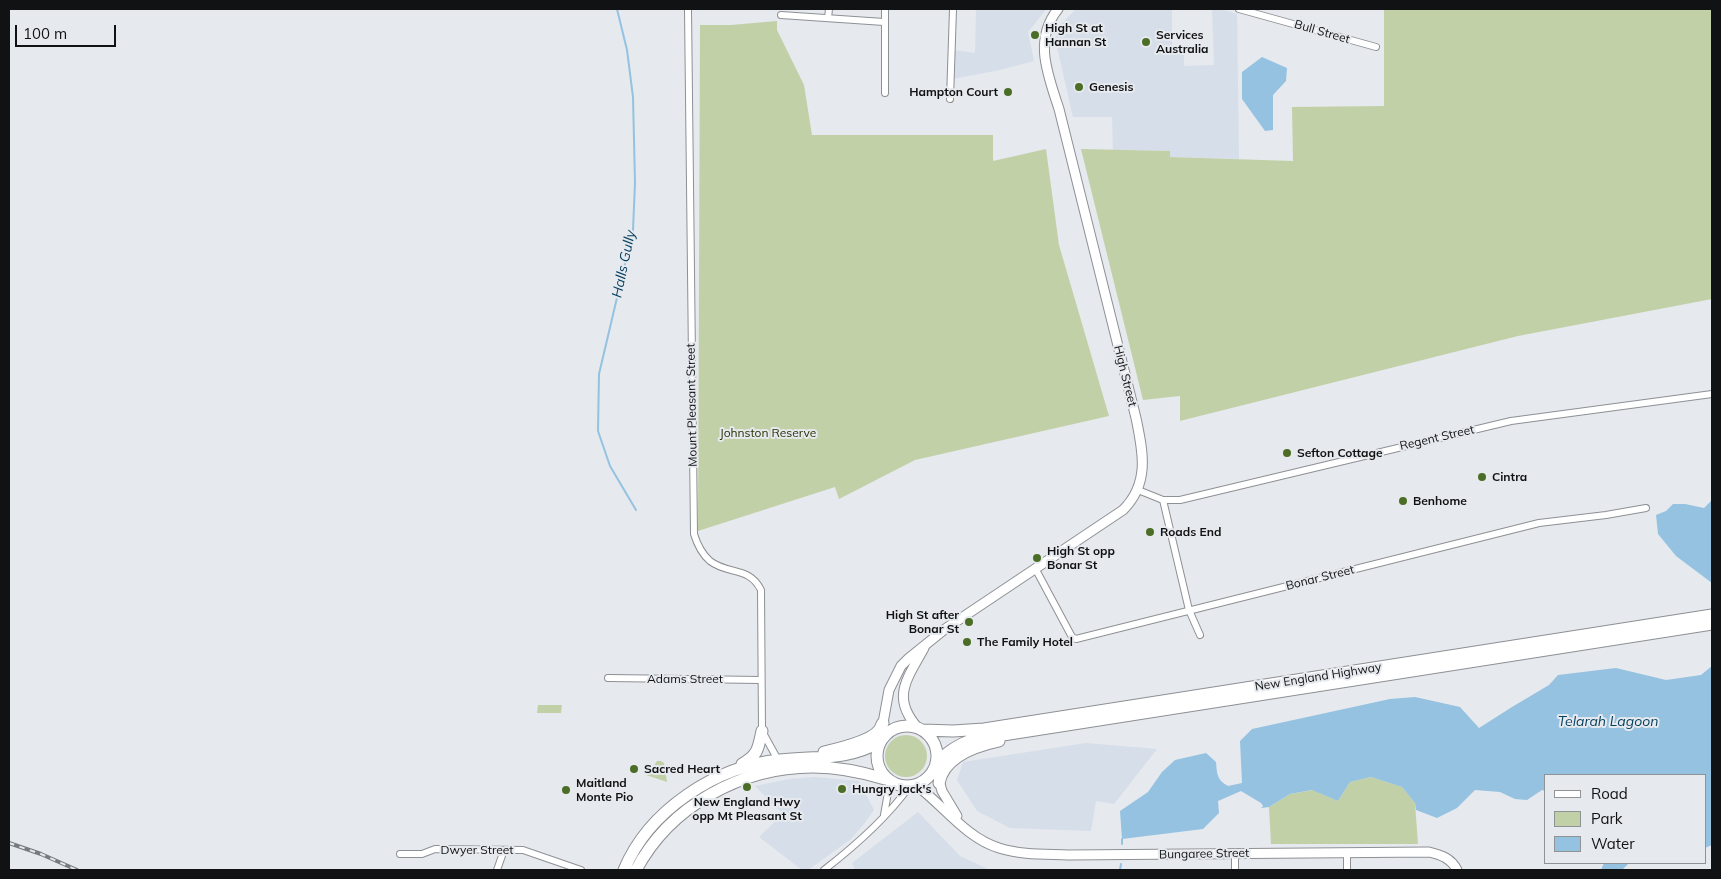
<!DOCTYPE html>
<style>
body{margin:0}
#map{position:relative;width:1721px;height:879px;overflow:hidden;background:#e6e9ee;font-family:Mulish,sans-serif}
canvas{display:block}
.frame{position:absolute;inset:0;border:10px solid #101213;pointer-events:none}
.legend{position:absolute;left:1544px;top:774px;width:162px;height:90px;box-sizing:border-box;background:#e6e9ee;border:1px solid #909396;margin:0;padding:6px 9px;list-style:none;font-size:15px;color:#101213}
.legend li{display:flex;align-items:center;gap:10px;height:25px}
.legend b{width:25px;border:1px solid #909396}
.scale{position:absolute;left:15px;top:25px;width:101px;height:22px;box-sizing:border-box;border:2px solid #101213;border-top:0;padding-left:6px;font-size:15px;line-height:18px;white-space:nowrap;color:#101213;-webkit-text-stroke:4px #e6e9ee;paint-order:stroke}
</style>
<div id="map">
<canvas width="1721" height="879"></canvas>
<div class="frame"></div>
<ul class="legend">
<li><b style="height:6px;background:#fff"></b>Road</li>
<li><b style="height:14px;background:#c2d0a7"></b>Park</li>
<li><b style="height:14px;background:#95c2e1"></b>Water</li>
</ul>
<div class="scale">100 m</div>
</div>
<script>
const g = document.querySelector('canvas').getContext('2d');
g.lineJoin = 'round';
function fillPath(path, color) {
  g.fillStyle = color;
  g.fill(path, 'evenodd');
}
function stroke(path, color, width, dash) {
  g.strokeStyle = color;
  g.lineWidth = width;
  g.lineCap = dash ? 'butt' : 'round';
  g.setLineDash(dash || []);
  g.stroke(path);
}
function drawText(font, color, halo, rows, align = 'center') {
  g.font = font + ' Mulish,sans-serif';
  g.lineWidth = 4;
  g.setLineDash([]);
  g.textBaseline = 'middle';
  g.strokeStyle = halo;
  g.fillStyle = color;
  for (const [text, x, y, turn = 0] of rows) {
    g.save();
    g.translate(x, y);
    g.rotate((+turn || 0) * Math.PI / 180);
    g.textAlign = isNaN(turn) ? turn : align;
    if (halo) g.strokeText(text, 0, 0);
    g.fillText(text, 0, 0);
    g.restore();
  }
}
fillPath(new Path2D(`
 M 976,9 L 1045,9 L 1045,11 L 1028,32 L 1034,61 L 1000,70 L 952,79 L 954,50 L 975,53 Z
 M 1076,9 L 1172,9 L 1172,47 L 1184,47 L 1184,66 L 1214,65 L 1212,9 L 1221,9 L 1237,14 L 1239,159 L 1170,157 L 1170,151 L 1113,150 L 1112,117 L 1073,117 L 1055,38 L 1059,26 Z
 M 1086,743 L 1157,749 L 1114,804 L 1096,801 L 1091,831 L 1010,828 L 977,811 L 957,780 L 963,762 Z
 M 815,777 L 859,781 L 874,810 L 864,824 L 851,839 L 808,870 L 802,870 L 759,837 L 783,814 L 755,786 L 789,779 Z
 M 918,812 L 960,856 L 990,870 L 855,870 L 852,863 Z`), '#d6dee9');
fillPath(new Path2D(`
 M 1384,9 L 1712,9 L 1712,299 L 1518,336 L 1180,421 L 1180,396 L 1143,400 L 1081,149 L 1170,151 L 1170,157 L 1293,161 L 1292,107 L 1384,106 Z
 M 777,21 L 777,30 L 804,85 L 812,135 L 993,135 L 993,161 L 1046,149 L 1059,245 L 1109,416 L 915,460 L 839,499 L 835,487 L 698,531 L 700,25 L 731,25 Z
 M 538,705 L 562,705 L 561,713 L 537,713 Z
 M885 756a21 21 0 1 1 42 0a21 21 0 1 1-42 0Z
 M 657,761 L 661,761 L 664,763 L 667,782 L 646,775 L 646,770 L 653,767 Z
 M 1371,777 L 1402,787 L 1415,803 L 1418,844 L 1271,844 L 1269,807 L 1290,794 L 1313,790 L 1338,801 L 1350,782 Z`), '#c2d0a7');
fillPath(new Path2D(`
 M 1262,57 L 1287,68 L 1286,81 L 1273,95 L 1273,130 L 1265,131 L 1242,99 L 1242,72 Z
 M 1712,495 L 1712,583 L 1676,556 L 1658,534 L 1656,515 L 1666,511 L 1673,504 L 1685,504 L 1704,508 L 1711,501 Z
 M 1712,666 L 1712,845 L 1705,848 L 1705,775 L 1545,775 L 1545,791 L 1542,790 L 1527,800 L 1515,799 L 1500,792 L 1475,790 L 1457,808 L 1437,818 L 1416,810 L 1415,803 L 1402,787 L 1371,777 L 1350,782 L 1338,801 L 1312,790 L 1290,794 L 1269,807 L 1261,808 L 1263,806 L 1261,803 L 1241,791 L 1218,801 L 1219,813 L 1203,829 L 1122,839 L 1120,811 L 1148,792 L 1162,772 L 1175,760 L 1206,753 L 1216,762 C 1217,774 1217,780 1228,786 L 1242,783 L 1240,741 L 1252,729 L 1390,699 L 1415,697 L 1460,707 L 1479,728 L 1512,707 L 1549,685 L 1558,675 L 1616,668 L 1666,680 L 1701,675 Z
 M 1604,863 L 1629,863 L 1622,870 L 1601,870 Z`), '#95c2e1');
stroke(new Path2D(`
 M 617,9 L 627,50 L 633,97 L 635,183 L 633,230 L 599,374 L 598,431 L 610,466 L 636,510
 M 1122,844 L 1122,839
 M 1120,870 L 1121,864`), '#95c2e1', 2);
const street = new Path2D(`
 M 688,9 L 694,534 C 697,544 702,554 710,561 C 728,575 749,566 761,590 L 762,731 L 778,760
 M 1239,9 L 1376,47
 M 781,15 L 884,22
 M 828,18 L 829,9
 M 885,93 L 885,9
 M 950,99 L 953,9
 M 1138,490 L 1163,500 L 1180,500 L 1511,421 L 1712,394
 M 1163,500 L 1189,610 L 1200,635
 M 1035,568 L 1072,637 L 1076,639 L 1539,523 L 1606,515 L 1646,508
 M 608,678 L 761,680
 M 884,815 L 890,781
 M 1347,852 L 1347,870
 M 1235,853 L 1235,870
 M 400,854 L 422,854 L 435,849 L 523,850 L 581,870
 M 497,870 L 504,850
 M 824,870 C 855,846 886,819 909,787`);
const secondary = new Path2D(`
 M 918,728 C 890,697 908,678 924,648
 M 882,738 L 883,723 L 889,690 L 901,666 L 909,658 L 945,629 L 1123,510 C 1150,483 1143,452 1136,418 L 1059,109 C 1048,75 1033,40 1058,9
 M 935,766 L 942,791 L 957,816
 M 916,785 C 943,805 966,838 999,848 C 1021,855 1045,854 1068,855 L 1429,852 C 1441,855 1451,858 1457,870`);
const highway = new Path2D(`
 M877 756a30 30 0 1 1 60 0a30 30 0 1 1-60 0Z
 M 923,730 L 953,731 L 984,729 L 1712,615
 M 824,752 C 837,749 871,741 879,730 C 880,730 882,723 883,723
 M 936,763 C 947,752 957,745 971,740 L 1712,624
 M 742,764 C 758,755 758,749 762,731
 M 939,783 C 944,757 976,746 999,741
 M 624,870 C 649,810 716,766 780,760 C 817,756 846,761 880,742
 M 636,870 C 670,806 741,767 813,767 C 838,767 862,772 885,779`);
stroke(street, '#8d9094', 8);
stroke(secondary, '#8d9094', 11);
stroke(highway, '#8d9094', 13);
stroke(street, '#fff', 6);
stroke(secondary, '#fff', 9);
stroke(highway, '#fff', 11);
const rail = new Path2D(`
 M 9,843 L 41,854 L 77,870`);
stroke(rail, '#787b7e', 4);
stroke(rail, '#e6e9ee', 2, [5.5]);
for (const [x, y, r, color] of [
 [1035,35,5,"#4b6d25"],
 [1146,42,5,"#4b6d25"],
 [1079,87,5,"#4b6d25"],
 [1008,92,5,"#4b6d25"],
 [1287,453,5,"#4b6d25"],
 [1482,477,5,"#4b6d25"],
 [1403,501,5,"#4b6d25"],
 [1150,532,5,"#4b6d25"],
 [1037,558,5,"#4b6d25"],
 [969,622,5,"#4b6d25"],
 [967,642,5,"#4b6d25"],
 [634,769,5,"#4b6d25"],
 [747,787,5,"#4b6d25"],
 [842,789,5,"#4b6d25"],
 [566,790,5,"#4b6d25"]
]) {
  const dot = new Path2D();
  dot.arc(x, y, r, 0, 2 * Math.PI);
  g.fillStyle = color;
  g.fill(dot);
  stroke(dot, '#e6e9ee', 2);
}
drawText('bold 12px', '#101213', '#e6e9ee', [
 ["High St at",1045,28],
 ["Hannan St",1045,42],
 ["Services",1156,35],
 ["Australia",1156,49],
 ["Genesis",1089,87],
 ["Hampton Court",998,92,"right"],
 ["Sefton Cottage",1297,453],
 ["Cintra",1492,477],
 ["Benhome",1413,501],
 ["Roads End",1160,532],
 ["High St opp",1047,551],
 ["Bonar St",1047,565],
 ["High St after",959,615,"right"],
 ["Bonar St",959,629,"right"],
 ["The Family Hotel",977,642],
 ["Sacred Heart",644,769],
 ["Maitland",576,783],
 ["Monte Pio",576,797],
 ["Hungry Jack's",852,789],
 ["New England Hwy",747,802,"center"],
 ["opp Mt Pleasant St",747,816,"center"]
], 'left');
drawText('12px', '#101213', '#e6e9ee', [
 ["Bull Street",1322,32,16],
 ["High Street",1125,376,76],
 ["Mount Pleasant Street",692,405,-91],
 ["Regent Street",1437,438,-13],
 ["Bonar Street",1320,578,-14],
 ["New England Highway",1318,677,-9],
 ["Adams Street",685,679],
 ["Dwyer Street",477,850],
 ["Bungaree Street",1204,854,-1]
]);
drawText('12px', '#263300', '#e6e9ee', [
 ["Johnston Reserve",768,433]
]);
drawText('italic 14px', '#05405f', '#e6e9ee', [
 ["Halls Gully",624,264,-78],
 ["Telarah Lagoon",1608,722]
]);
</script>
